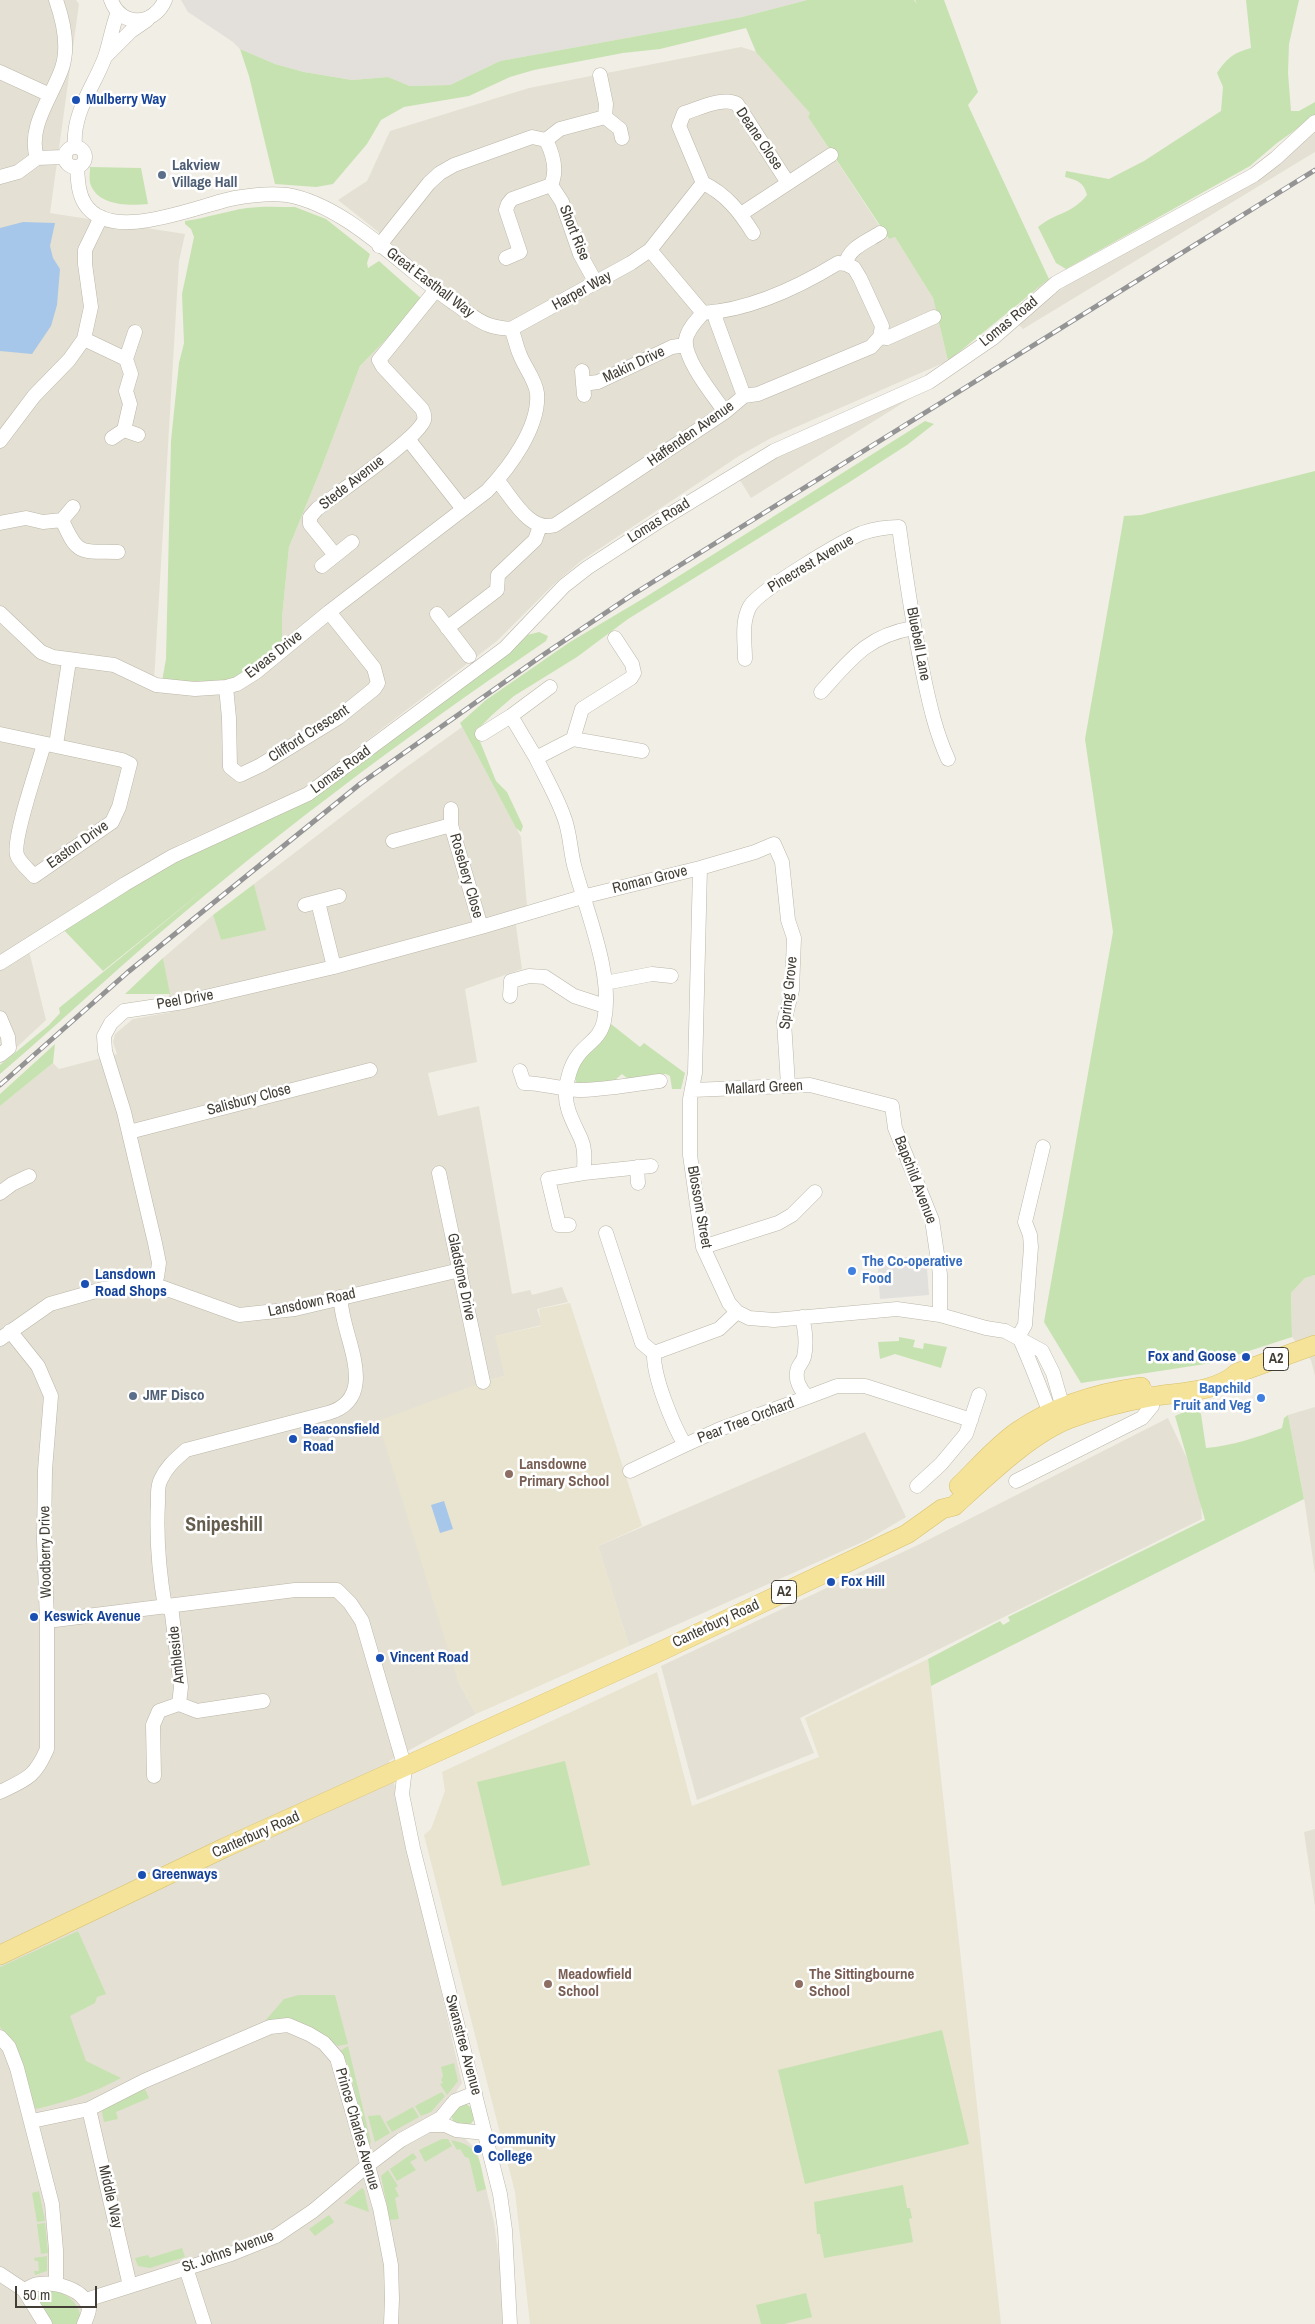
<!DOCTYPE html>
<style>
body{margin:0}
#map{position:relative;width:1315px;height:2324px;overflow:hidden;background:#f1eee5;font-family:"Archivo Narrow",sans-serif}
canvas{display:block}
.scale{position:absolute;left:15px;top:2286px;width:82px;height:22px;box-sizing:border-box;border:2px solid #423e35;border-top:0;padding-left:6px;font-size:15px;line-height:18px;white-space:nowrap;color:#423e35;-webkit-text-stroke:4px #fff;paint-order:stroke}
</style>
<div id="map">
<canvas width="1315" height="2324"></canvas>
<div class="scale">50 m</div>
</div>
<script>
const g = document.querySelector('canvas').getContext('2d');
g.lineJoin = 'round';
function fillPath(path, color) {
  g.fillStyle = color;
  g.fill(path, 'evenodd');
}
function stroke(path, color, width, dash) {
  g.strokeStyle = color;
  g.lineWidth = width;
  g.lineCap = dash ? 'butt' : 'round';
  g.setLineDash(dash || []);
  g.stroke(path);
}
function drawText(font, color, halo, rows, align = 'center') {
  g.font = font + ' "Archivo Narrow",sans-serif';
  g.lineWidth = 5;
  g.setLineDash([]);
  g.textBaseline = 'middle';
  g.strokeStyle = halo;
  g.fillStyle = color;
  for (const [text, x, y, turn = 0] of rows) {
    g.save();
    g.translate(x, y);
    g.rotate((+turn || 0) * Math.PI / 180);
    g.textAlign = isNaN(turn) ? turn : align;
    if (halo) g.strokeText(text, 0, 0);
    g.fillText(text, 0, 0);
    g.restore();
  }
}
fillPath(new Path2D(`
 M 0,0 L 76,0 L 79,4 L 50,213 L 185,234 L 179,261 L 154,681 L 231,681 L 282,641 L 282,618 L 289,547 L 321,469 L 360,366 L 424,301 L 435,286 L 376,230 L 338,200 L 367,181 L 390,131 L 529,88 L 741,47 L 764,54 L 811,113 L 808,117 L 888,239 L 895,237 L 933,298 L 948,361 L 771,438 L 739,456 L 581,561 L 553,585 L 497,641 L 303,789 L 180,844 L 26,939 L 46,1020 L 17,1047 L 3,1045 L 0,1047 Z
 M 1315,133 L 1315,152 L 1023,329 L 1017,323 L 1088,269 L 1284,158 Z
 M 914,396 L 751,498 L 738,477 L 795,445 Z
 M 462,727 L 521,837 L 527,906 L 514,911 L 522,969 L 465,989 L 477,1062 L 428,1073 L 438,1116 L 479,1106 L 512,1294 L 530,1290 L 532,1295 L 562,1287 L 568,1302 L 537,1309 L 542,1325 L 496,1336 L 505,1376 L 483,1382 L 457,1679 L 476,1714 L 389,1761 L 462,2083 L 444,2110 L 461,2135 L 477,2150 L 494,2222 L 503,2290 L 504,2324 L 0,2324 L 0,1106 L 53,1063 L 59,1069 L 117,1054 L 113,1042 L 115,1034 L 133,1019 L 172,1012 L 163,958 L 213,915 L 221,940 L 265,930 L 254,884 L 401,771 Z
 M 1315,1275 L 1315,1376 L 1311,1360 L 1292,1337 L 1291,1293 L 1305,1278 Z
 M 1315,1407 L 1315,1574 L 1305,1504 L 1288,1415 Z
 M 1168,1418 L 1199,1484 L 1202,1519 L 800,1718 L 814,1753 L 697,1800 L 661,1666 L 922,1543 Z
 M 865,1432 L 906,1517 L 867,1540 L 629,1646 L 598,1546 Z
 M 1315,1829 L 1315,1906 L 1304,1832 Z`), '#e4e0d3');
fillPath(new Path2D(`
 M 181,0 L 807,0 L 742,17 L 500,61 L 450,85 L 410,86 L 388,77 L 352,80 L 304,72 L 275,64 L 240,49 L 233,42 L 188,12 Z`), '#e3dfda');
fillPath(new Path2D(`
 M 570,1303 L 642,1526 L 598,1546 L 629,1646 L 476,1714 L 457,1679 L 378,1421 L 483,1382 L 505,1376 L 495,1336 L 541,1326 L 539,1309 Z
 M 928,1659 L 1001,2324 L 530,2324 L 515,2192 L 424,1835 L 431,1829 L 445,1791 L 442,1772 L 657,1672 L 692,1806 L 819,1757 L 805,1718 Z`), '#e9e4d0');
fillPath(new Path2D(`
 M 807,0 L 914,0 L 917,4 L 915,0 L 944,0 L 978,92 L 968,105 L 1049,279 L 948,361 L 933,298 L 895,237 L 889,239 L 808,117 L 810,113 L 756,52 L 746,28 L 660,49 L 623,53 L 534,70 L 510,77 L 469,96 L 404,107 L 381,120 L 367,144 L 333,184 L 316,187 L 275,184 L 249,76 L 240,49 L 275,64 L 304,72 L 352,80 L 388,77 L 410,86 L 450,85 L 500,61 L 742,17 Z
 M 1246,0 L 1299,0 L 1289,44 L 1288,73 L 1291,111 L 1299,111 L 1315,102 L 1315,116 L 1277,143 L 1250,166 L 1066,269 L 1056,263 L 1038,227 C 1056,212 1071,215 1087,195 C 1084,183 1078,180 1065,177 L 1066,171 L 1109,179 L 1144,161 L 1221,111 L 1223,87 L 1217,73 C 1226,59 1234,52 1251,48 Z
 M 90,167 L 141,168 L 148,204 C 129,206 97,206 90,183 C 89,178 90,172 90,167 Z
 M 295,207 L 326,219 L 370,254 L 367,263 L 368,268 L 379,261 L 424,301 L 360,366 L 321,469 L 289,547 L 282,618 L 282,641 L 231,681 L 162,681 L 166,659 L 171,441 L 179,363 L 184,343 L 182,294 L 194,237 L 191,229 L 185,224 L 185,221 C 207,218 226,211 247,208 C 263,206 279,207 295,207 Z
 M 925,421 L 934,424 L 907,445 L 848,483 L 628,619 L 577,657 L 514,696 L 492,715 L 481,726 L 479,739 L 496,781 L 507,792 L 523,826 L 521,832 L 516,828 L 460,723 L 486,700 L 570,642 L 644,598 Z
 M 1315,471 L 1315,1275 L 1305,1278 L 1291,1293 L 1292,1337 L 1212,1363 L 1081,1383 L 1044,1322 L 1113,932 L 1085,739 L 1124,516 L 1141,515 Z
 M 539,632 L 548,636 L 546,641 C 400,740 258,847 125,963 C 83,1000 42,1038 0,1074 L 0,1065 L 49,1025 L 60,1013 L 59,1008 L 210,885 L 103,971 L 61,927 L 190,851 L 312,799 L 527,635 Z
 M 254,884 L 266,930 L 221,940 L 213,915 Z
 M 163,958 L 170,994 L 125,994 Z
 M 611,1024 L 640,1047 L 644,1043 L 685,1073 L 681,1089 L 672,1089 L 670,1076 L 666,1074 L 628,1079 L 622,1074 L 614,1081 L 576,1083 L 575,1076 L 577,1068 Z
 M 55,1044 L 53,1063 L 0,1106 L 0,1094 Z
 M 899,1337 L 915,1340 L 913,1347 L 923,1349 L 924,1343 L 947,1347 L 941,1368 L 895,1354 L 880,1359 L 878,1342 L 899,1341 Z
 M 1197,1406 L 1201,1414 L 1206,1448 C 1231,1446 1258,1437 1282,1428 L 1284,1418 L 1288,1415 L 1304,1499 L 931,1686 L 928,1659 L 1000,1621 L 1003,1625 L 1010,1621 L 1008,1617 L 1205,1520 L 1175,1416 Z
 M 565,1761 L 590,1865 L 502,1886 L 477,1782 Z
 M 78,1931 L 106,1994 L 97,1997 L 95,2003 L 70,2016 L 86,2061 L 121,2078 C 93,2093 67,2102 36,2109 L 30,2102 L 11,2039 L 0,2027 L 0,1967 Z
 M 299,1995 L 335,1995 L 348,2044 L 338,2046 C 316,2029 294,2019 265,2021 L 284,1999 Z
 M 942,2030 L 969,2144 L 805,2184 L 778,2070 Z
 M 348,2046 L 371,2142 L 369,2146 L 348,2065 L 340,2051 Z
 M 454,2063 L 458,2081 L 447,2095 L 440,2084 L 443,2083 L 441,2080 L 443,2076 L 441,2067 Z
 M 145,2089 L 149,2098 L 116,2112 L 118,2119 L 104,2122 L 102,2112 L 105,2107 Z
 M 442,2092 L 445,2096 L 431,2112 L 421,2116 L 415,2106 Z
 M 466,2103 L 472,2109 L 474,2120 L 470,2125 L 456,2125 L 451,2117 L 453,2109 Z
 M 413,2107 L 419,2117 L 392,2132 L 386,2122 Z
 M 380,2115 L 390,2133 L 375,2142 L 368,2116 Z
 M 442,2139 L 448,2139 L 452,2146 L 425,2162 L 419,2150 Z
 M 451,2140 C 483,2146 479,2163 486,2189 L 477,2192 L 469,2158 L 465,2157 L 460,2149 L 457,2150 Z
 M 413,2153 L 417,2158 L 410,2162 L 416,2170 L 397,2181 L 390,2169 Z
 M 388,2170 L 398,2186 L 395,2188 L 399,2196 L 395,2198 L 399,2219 L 390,2220 L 381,2176 Z
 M 903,2185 L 907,2208 L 910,2208 L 912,2218 L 909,2219 L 913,2242 L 824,2258 L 820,2234 L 817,2234 L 814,2202 Z
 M 362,2188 L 364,2190 L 369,2212 L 344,2203 Z
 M 39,2191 L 45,2221 L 37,2222 L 32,2193 Z
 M 329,2215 L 334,2222 L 315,2236 L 309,2229 Z
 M 45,2223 L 48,2253 L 41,2254 L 37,2224 Z
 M 182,2248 L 185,2257 L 150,2268 L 138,2266 L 135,2258 L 148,2255 L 150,2258 Z
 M 47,2256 L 47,2271 L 35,2275 L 34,2271 L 39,2271 L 38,2261 L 35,2261 L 34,2258 Z
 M 51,2290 C 68,2293 83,2305 80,2324 L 53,2324 L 36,2299 L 40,2292 Z
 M 806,2293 L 812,2317 L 784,2324 L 761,2324 L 756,2305 Z`), '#c7e2b1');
fillPath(new Path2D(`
 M 926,1256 L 929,1295 L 880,1299 L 877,1259 Z`), '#e2e0dd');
fillPath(new Path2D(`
 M 23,222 L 55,223 L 50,246 L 53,258 L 60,269 L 57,305 L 51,326 L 32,354 L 0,351 L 0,228 Z
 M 444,1501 L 453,1529 L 440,1533 L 431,1505 Z`), '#a6c7e9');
const minor = new Path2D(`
 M 111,0 C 121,28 154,26 165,0
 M 105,57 L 131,31 L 147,20
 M 0,72 L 50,95
 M 600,75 L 606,104 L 605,117
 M 546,140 L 560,129 L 605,117 L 620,129 L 622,138
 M65 157a10 10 0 1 1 20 0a10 10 0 1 1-20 0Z
 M 75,147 C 72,112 94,87 105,57 C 110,42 112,27 118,12
 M 37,158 C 27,127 52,97 62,68 C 69,47 63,20 56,0
 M 0,177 L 18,172 L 37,158 L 64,157
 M 551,185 L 562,202 L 580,254 L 596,283
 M 741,214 L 831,155
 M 753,233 C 740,212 726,194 703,183 L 679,126 L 684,113 C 698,109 724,96 737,104 L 788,183
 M 379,246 L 429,183 L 440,173 L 454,165 L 532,137 L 546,140
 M 650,250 L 703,313 C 751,310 797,288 838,263 L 846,264 L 854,268 L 860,278 L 882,326 L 880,337
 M 506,258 L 520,252 L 506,210 L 508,204 L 512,199 L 551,185 C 558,170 553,154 546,140
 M 846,264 C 848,248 868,241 880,233
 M 717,312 L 716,320 L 744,396
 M 703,313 C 696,321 688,329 686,339 C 683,359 714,396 725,412
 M 511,329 L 631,263 L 650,250 L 703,183
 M 84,339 L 126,359 L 131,374 L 126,391 L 130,404 L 124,430 L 112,438
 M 126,359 L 135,332
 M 582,371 L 584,395
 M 583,384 L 598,382 L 672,347 L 685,345
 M 124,430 L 138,435
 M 408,439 L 463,509
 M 0,441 L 34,396 L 69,360 L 84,339 L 91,307 L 85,264 L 85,250 L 101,217
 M 497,480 C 512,497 529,533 555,525 L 725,412 L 744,396 L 758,394 L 871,347 L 880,337 L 887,338 L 934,317
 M 62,520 L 73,507
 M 0,523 L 26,518 L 43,522 L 62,520 C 78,556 80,551 118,552
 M 335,555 L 310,524 L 310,517 L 317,509 C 336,494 419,438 424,420 C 425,416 424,413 422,409 L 383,367 L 379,360 L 435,291
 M 322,566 L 352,542
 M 0,613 L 41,652 L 53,657 L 114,665 L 156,685 L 195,689 L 226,687 L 237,684 L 256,672 L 329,612 L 487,491 C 509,468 540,427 537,393 C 535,379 525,368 520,355 C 516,346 515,337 511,329 C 504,328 496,328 489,325 C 476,321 465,310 454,303 C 404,269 347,205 287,195 C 270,193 252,195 235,198 C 198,205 111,245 85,204 C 78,193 78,180 77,168
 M 437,614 L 469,656
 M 447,628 L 497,590 L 498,575 L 535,540 L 540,526
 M 745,659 C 745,642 741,622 750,606 C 761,589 841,542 862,533 C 874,529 887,527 899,527 C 906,578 913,628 924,678 C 930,706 936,733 948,759
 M 226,687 L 229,718 L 230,767 L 240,775 L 261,765 L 339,717 L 374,689 L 378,683 L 374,668 L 329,612
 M 821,692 C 851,659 867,636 913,628
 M 0,734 L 122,760 L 130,764 L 119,807 L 112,822 L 34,876 C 29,870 19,862 17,855 C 12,839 39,763 44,744
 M 482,734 L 511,716
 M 573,739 L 582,709 L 631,678 L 634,673 L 632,664 L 615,638
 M 56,745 L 69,661
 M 642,751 L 573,739 L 536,758 C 546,778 557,797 564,817 C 570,832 570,849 574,865 C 586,911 614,975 604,1021 C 600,1040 586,1043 577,1057 C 571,1065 567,1079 566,1089 C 564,1108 574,1123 581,1139 C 586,1150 584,1161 584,1173 L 651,1166
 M 536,758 L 511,716 L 550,687
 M 451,809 L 451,825 L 481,927
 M 393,841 L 451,825
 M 700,868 L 695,1073 L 690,1099 L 690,1155 L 703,1247 L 729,1303 L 737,1312 L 749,1318 L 774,1320 L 897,1309 L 940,1315 L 986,1328 L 1005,1331 L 1042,1351 L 1053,1373 L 1065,1415
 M 318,902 L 334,967
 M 305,905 L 339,896
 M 0,963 L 125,884 L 173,856 L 308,794 L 505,648 L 564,586 L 587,568 L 664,518 L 774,451 L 929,382 L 993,338 L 1056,283 L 1254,175 L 1276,158 L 1315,122
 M 605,983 L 652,974 L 671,976
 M 510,996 L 511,981 L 529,976 L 545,977 L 574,996 L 605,1006
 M 0,1018 L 8,1037 L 9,1048 L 0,1055
 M 520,1071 L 524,1083 C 542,1083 559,1089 578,1090 C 605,1090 633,1084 660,1081
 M 693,1090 L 810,1085 L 892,1106 L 895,1128 L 932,1220 L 940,1274 L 940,1315
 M 129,1132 L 370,1070
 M 637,1167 L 638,1183
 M 439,1173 L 483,1382
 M 0,1193 L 12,1184 L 29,1176
 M 569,1225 L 559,1225 L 548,1179 L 584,1173
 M 606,1233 L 642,1343 L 654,1353
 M 703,1247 L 778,1223 L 792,1215 L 815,1192
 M 150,1283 L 157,1277 L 159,1263 L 155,1243 L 124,1112 L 105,1051 L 104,1036 L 111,1023 L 124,1011 L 184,1002 L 334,967 L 481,927 L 582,897 L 700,868 L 755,852 L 774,844 L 782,862 L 788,920 L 794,938 L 792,990 L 784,1022 L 788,1085
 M 802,1317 C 805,1329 807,1344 804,1357 C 803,1361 800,1364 798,1368 C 794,1379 800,1390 808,1397 L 837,1386 L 865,1386 L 971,1420
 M 1018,1337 L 1025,1325 L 1031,1247 L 1030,1235 L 1025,1222 L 1043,1147
 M 1019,1337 C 1032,1365 1042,1393 1053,1421
 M 0,1339 L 50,1304 L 103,1289 L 150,1283 L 239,1315 L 295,1309 L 460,1270
 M 654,1353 C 653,1377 673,1425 685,1445 L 720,1429 L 808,1397
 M 654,1353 L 719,1329 L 737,1312
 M 630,1471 L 685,1445
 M 1016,1481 L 1142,1418 L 1152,1406 L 1150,1397 L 1145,1390
 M 917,1486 L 941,1464 L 966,1434 L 979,1395
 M 165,1607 C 159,1572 156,1538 158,1502 C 158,1495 157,1486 161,1479 C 167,1466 176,1459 186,1450 L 328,1413 C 374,1400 351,1352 344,1320 C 342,1312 341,1305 340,1297
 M 47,1621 L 295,1590 L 337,1590 L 350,1603 L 362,1621 L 405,1768 L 402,1794 L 413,1848 L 500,2194 L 505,2230 L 510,2324
 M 179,1704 L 197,1711 L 263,1701
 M 154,1776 L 153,1725 L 159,1711 L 179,1704 L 181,1687 L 171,1606
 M 0,1792 C 27,1779 35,1777 47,1749 L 47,1621 L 44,1540 L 45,1470 L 51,1396 L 38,1366 L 10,1331
 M 0,2037 L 9,2047 L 17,2068 L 52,2204 L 56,2250 L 56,2284
 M 89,2109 L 130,2286
 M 32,2121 L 89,2109 L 144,2081 L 270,2027 L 288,2025 L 309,2034 L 324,2043 L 337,2058 L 380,2208 L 391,2265 L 392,2299 L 391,2324
 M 431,2125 L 445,2125 L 456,2130 L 485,2133
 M 186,2268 L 204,2324
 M 0,2274 L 24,2290 L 45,2324
 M 24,2290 C 29,2288 34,2284 39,2284 C 56,2282 85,2289 89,2309 C 89,2313 86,2319 84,2324
 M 86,2300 L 231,2254 L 276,2236 L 313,2211 L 368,2165 L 401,2140 L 441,2118 L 455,2101 L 475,2093`);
const major = new Path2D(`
 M 959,1486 C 978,1468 996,1446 1018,1431 C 1055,1406 1097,1393 1141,1387
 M 0,1955 L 224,1848 L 661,1651 L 907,1534 L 942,1509 L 954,1506 C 985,1478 1030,1434 1069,1419 C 1095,1409 1123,1402 1150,1397 C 1177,1392 1216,1393 1237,1373 L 1315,1345`);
stroke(minor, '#bbb6a8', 15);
stroke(major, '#d8c16b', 20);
stroke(minor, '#fff', 14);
stroke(major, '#f5e39a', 19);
const rail = new Path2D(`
 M 0,1085 L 128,972 L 360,784 L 543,655 L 632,595 L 1315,170`);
stroke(rail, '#949494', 5);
stroke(rail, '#fff', 3, [9]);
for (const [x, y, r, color] of [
 [76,100,5,"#1a4fb4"],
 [162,175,5,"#5c6f8a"],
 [852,1271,5,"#3f7fe0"],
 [85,1284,5,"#1a4fb4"],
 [1246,1357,5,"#1a4fb4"],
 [133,1396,5,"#5c6f8a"],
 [1261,1398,5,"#3f7fe0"],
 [293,1439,5,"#1a4fb4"],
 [509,1474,5,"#8d6e63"],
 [831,1582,5,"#1a4fb4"],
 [34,1617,5,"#1a4fb4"],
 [380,1658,5,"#1a4fb4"],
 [142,1875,5,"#1a4fb4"],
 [548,1984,5,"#8d6e63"],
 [799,1984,5,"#8d6e63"],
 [478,2149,5,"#1a4fb4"]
]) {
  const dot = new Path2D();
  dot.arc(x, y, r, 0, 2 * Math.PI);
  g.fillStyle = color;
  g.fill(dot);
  stroke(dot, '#fff', 2);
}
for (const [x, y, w] of [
 [1276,1359,25],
 [784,1592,25]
]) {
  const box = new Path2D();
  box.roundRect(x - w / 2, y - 11.5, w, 23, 4);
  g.fillStyle = '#fff';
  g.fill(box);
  stroke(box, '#423e35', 1);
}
drawText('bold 14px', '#423e35', null, [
 ["A2",1276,1359],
 ["A2",784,1592]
]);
drawText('bold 15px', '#164399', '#fff', [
 ["Mulberry Way",86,100],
 ["Lansdown",95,1275],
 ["Road Shops",95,1292],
 ["Fox and Goose",1236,1357,"right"],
 ["Beaconsfield",303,1430],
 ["Road",303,1447],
 ["Fox Hill",841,1582],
 ["Keswick Avenue",44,1617],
 ["Vincent Road",390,1658],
 ["Greenways",152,1875],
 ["Community",488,2140],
 ["College",488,2157]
], 'left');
drawText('15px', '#423e35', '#fff', [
 ["Deane Close",759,139,56],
 ["Short Rise",574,233,68],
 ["Great Easthall Way",430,283,37],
 ["Harper Way",582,291,-29],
 ["Lomas Road",1009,322,-39],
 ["Makin Drive",634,365,-25],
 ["Haffenden Avenue",691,434,-35],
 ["Stede Avenue",352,483,-38],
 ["Lomas Road",659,521,-32],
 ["Pinecrest Avenue",811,564,-31],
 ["Bluebell Lane",918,644,79],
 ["Eveas Drive",274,655,-38],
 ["Clifford Crescent",309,734,-33],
 ["Lomas Road",341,770,-36],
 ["Easton Drive",78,845,-35],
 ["Rosebery Close",466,876,74],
 ["Roman Grove",650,880,-14],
 ["Spring Grove",789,993,-84],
 ["Peel Drive",185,1000,-10],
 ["Mallard Green",764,1088,-3],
 ["Salisbury Close",249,1100,-15],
 ["Bapchild Avenue",915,1180,69],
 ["Blossom Street",699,1207,80],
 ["Gladstone Drive",461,1277,78],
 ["Lansdown Road",312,1303,-12],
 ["Pear Tree Orchard",746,1421,-21],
 ["Woodberry Drive",46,1552,-91],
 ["Canterbury Road",716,1624,-25],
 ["Ambleside",177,1655,-96],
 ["Canterbury Road",256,1835,-24],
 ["Swanstree Avenue",463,2045,75],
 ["Prince Charles Avenue",357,2129,74],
 ["Middle Way",110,2197,77],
 ["St. Johns Avenue",228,2252,-20]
]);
drawText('bold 15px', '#4e5e75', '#fff', [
 ["Lakview",172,166],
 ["Village Hall",172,183],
 ["JMF Disco",143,1396]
], 'left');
drawText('bold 15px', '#366cbe', '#fff', [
 ["The Co-operative",862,1262],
 ["Food",862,1279],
 ["Bapchild",1251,1389,"right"],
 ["Fruit and Veg",1251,1406,"right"]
], 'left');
drawText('bold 15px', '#785e54', '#fff', [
 ["Lansdowne",519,1465],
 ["Primary School",519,1482],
 ["Meadowfield",558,1975],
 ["School",558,1992],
 ["The Sittingbourne",809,1975],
 ["School",809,1992]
], 'left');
drawText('bold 20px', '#645d4d', '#fff', [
 ["Snipeshill",224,1526]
]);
</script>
